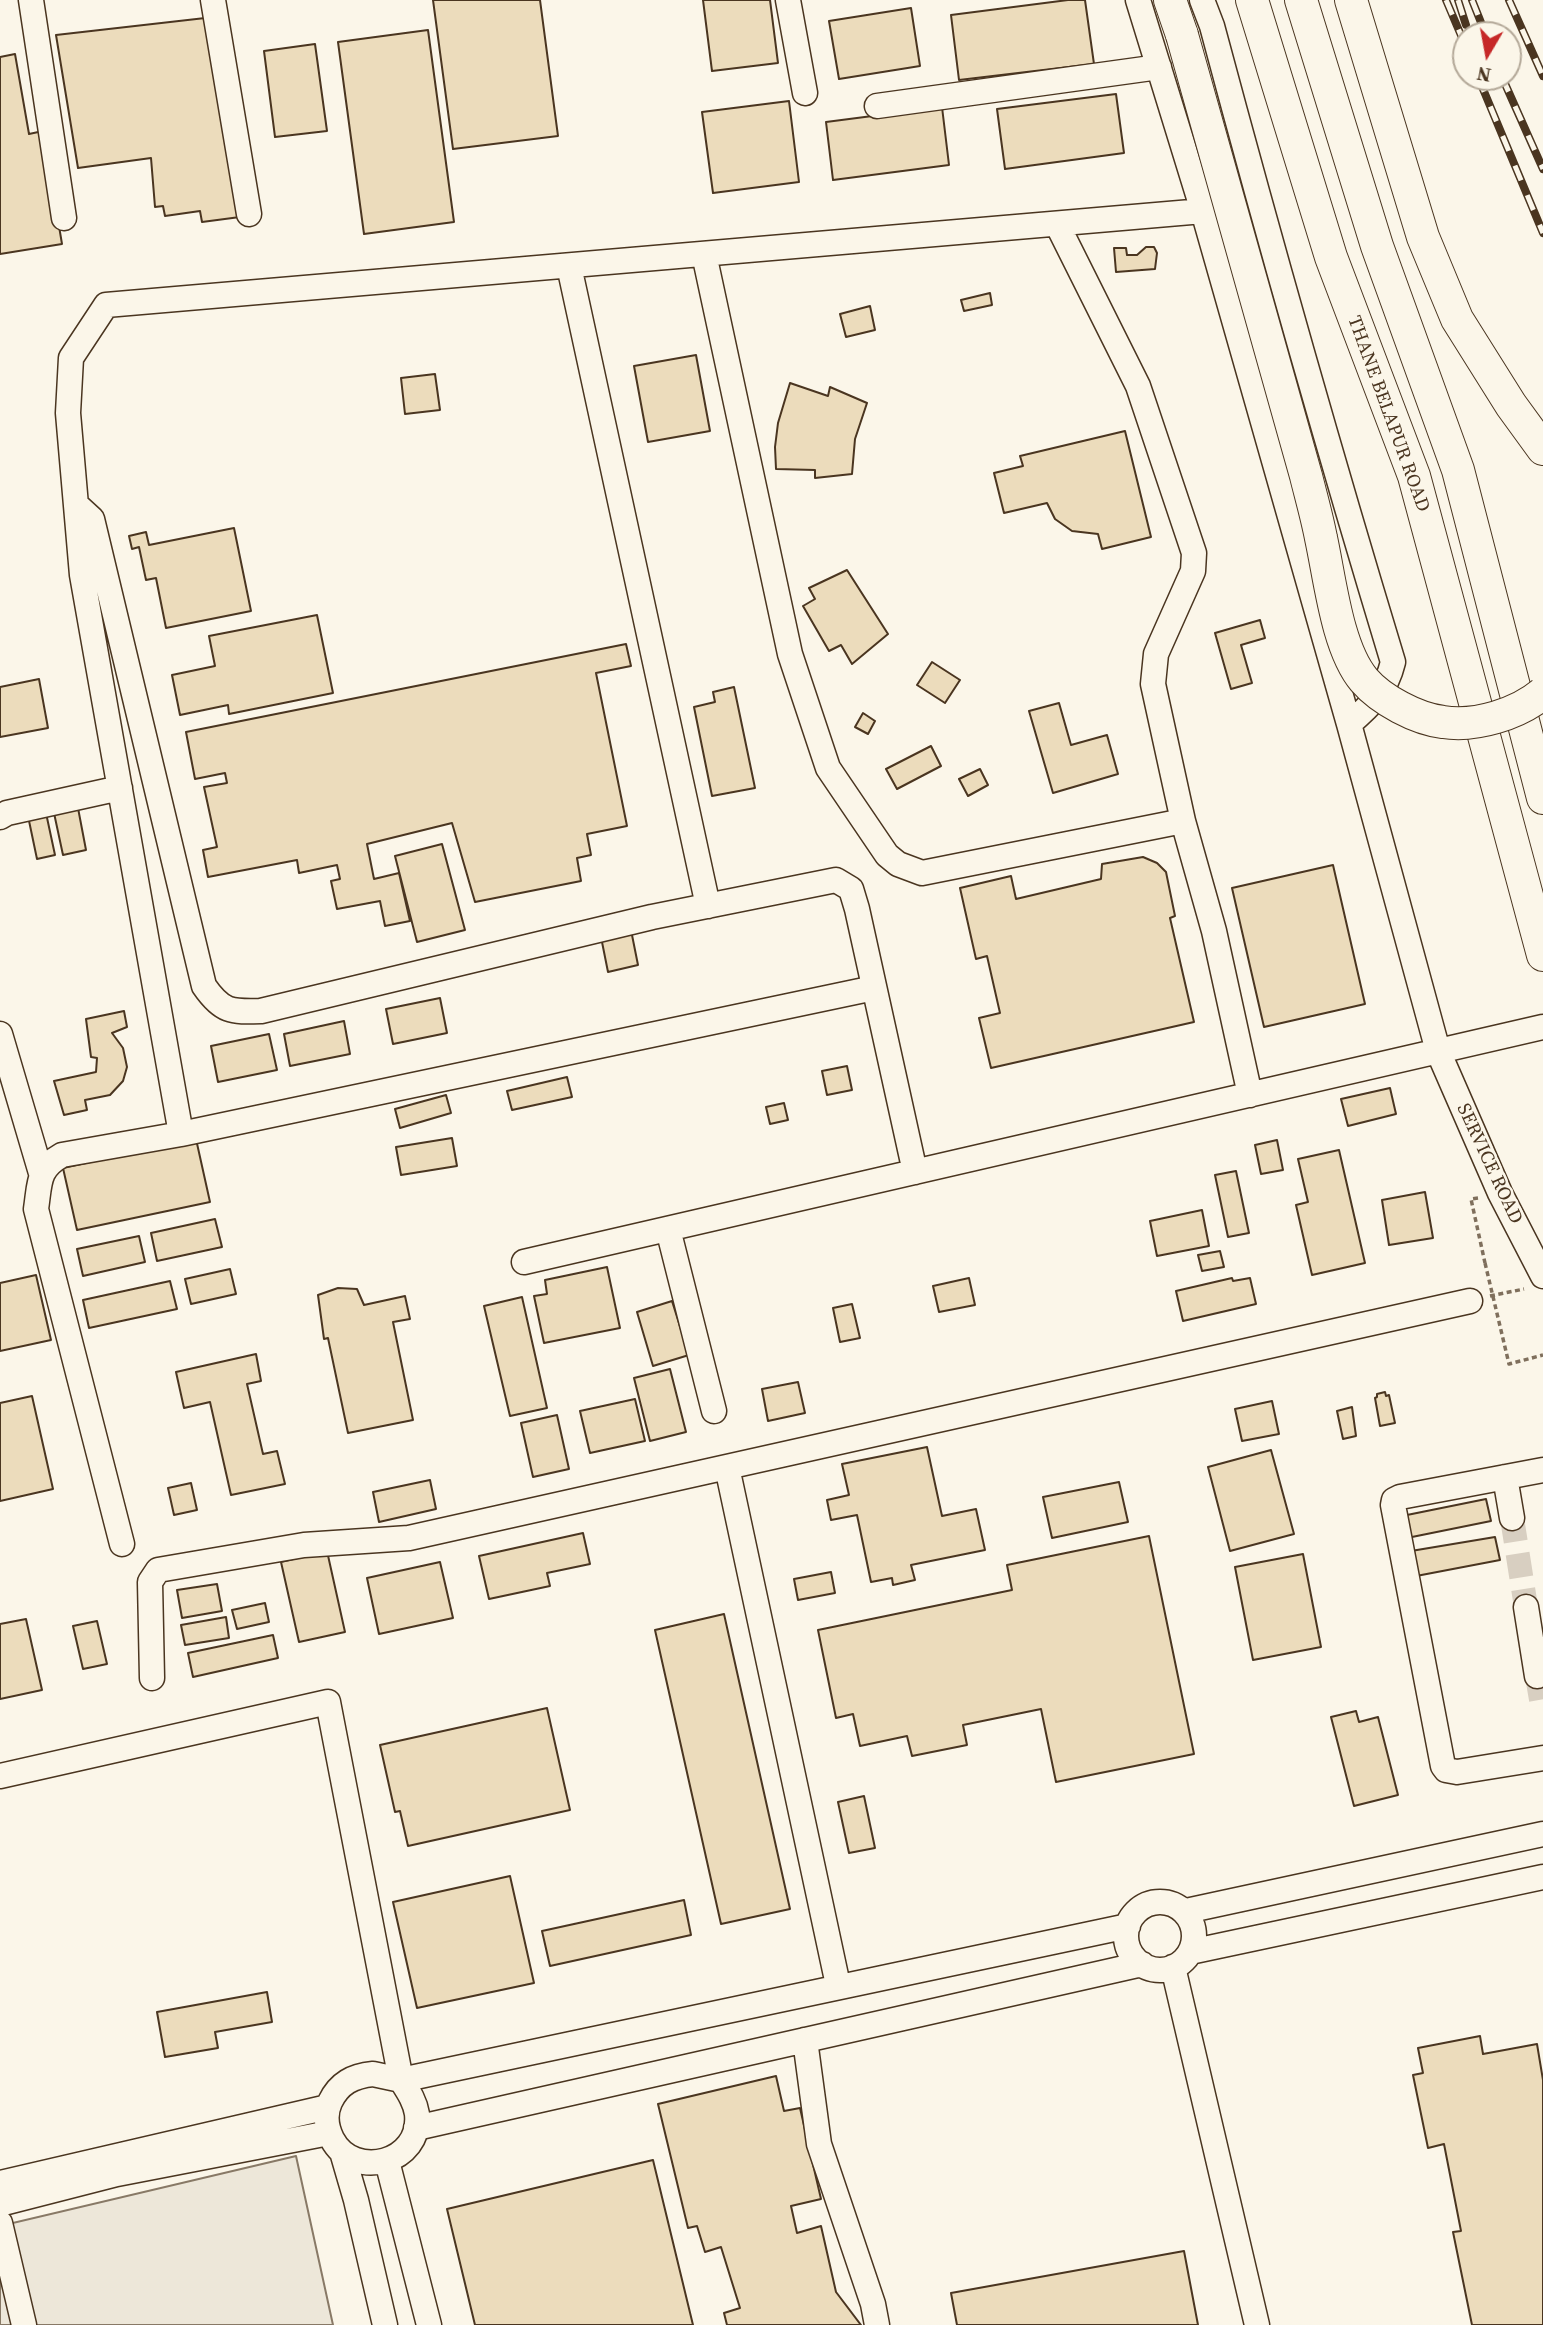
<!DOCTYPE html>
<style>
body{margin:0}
#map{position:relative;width:1543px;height:2325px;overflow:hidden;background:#fbf6e9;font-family:"Source Serif 4",serif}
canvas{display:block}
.north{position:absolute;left:1452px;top:21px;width:70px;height:70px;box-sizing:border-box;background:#fbf6e9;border:2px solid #b4a999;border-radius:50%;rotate:190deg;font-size:19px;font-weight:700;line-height:28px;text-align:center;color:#4a3520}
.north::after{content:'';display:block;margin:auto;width:24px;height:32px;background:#c62828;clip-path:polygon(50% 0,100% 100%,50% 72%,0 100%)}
</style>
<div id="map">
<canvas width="1543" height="2325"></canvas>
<div class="north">N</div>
</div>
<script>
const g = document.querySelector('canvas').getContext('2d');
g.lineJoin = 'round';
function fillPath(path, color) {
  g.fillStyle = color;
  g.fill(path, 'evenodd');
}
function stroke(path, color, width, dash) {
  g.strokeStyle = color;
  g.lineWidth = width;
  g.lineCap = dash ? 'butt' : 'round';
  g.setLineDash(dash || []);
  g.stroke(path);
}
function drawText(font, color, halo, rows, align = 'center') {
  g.font = font + ' "Source Serif 4",serif';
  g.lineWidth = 5;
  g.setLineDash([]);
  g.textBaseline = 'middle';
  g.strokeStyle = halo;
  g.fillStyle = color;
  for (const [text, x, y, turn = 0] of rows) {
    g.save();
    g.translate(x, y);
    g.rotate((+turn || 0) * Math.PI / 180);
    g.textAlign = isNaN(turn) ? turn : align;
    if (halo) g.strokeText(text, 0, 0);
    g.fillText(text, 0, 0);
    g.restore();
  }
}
const parking = new Path2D(`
 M 296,2156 L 333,2325 L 0,2325 L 0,2226 Z`);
fillPath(parking, '#ede7d9');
stroke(parking, '#887966', 2);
const building = new Path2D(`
 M 433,0 L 540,0 L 558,136 L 453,149 Z
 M 703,0 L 770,0 L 778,63 L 712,71 Z
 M 1068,0 L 1085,0 L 1094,64 L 959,80 L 951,15 Z
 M 911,8 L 920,66 L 839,79 L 829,21 Z
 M 214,17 L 240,217 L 202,222 L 200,211 L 165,216 L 163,206 L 155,207 L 151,158 L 78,168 L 56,35 Z
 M 428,30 L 454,222 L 364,234 L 338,42 Z
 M 315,44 L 327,131 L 275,137 L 264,51 Z
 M 15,54 L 29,134 L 43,131 L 62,244 L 0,254 L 0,57 Z
 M 1116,94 L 1124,153 L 1005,169 L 997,109 Z
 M 789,101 L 799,182 L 713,193 L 702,112 Z
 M 942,107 L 949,165 L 833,180 L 826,122 Z
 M 1146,247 L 1154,247 L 1157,253 L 1155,269 L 1116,272 L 1114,248 L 1126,248 L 1127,255 L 1137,255 Z
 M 990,293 L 992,305 L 964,311 L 961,300 Z
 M 870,306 L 875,330 L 846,337 L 840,314 Z
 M 696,355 L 710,431 L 648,442 L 634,366 Z
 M 435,374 L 440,410 L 405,414 L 401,378 Z
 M 790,383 L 828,396 L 830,387 L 867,403 L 855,439 L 852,474 L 815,478 L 815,470 L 776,469 L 775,447 L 778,423 Z
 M 1125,431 L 1151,537 L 1102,549 L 1098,534 L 1072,531 L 1055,519 L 1047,503 L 1004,513 L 994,473 L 1023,466 L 1020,456 Z
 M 234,528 L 251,611 L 166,628 L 156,578 L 146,580 L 139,547 L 132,549 L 129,536 L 146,532 L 149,545 Z
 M 847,570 L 888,634 L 852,664 L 841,645 L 829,651 L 803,606 L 815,599 L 809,588 Z
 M 317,615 L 333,693 L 229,714 L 228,705 L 180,715 L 172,675 L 215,666 L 209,636 Z
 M 1260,620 L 1265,638 L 1241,645 L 1252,683 L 1231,689 L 1215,633 Z
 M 626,644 L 631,666 L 596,673 L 627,826 L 587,834 L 591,855 L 577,858 L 581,881 L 475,902 L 452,823 L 367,844 L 374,879 L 399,873 L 410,921 L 385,926 L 380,901 L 337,909 L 331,881 L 340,879 L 337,865 L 299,873 L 297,860 L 208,877 L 203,850 L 217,847 L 204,787 L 227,783 L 225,773 L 195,779 L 186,732 Z
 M 932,662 L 960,680 L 945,703 L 917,685 Z
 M 39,679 L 48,728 L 0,737 L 0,687 Z
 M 734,687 L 755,788 L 712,796 L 694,707 L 715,702 L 713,692 Z
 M 1059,703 L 1071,745 L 1107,735 L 1118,774 L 1053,793 L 1029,711 Z
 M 863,713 L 875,721 L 868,734 L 855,727 Z
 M 931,746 L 941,766 L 897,789 L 886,769 Z
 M 980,769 L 988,785 L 968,796 L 959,779 Z
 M 78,808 L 86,850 L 63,855 L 54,813 Z
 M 46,813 L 55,855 L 37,859 L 28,816 Z
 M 442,844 L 465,930 L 417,942 L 395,856 Z
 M 1143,857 L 1157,863 L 1166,872 L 1175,916 L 1170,918 L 1194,1022 L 991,1068 L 979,1018 L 1000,1013 L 987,956 L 976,959 L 960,888 L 1011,876 L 1016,899 L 1101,879 L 1102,864 Z
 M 1333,865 L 1365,1004 L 1264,1027 L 1232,888 Z
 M 631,930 L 638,965 L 608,972 L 601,937 Z
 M 440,998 L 447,1033 L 393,1044 L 386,1009 Z
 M 124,1011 L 127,1027 L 112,1033 L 123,1048 L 127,1067 L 123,1081 L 110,1095 L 85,1100 L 87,1110 L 64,1115 L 54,1081 L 96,1072 L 97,1058 L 91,1057 L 86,1019 Z
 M 344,1021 L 350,1054 L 290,1066 L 284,1034 Z
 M 269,1034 L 277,1070 L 218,1082 L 211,1046 Z
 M 847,1066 L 852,1090 L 827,1095 L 822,1071 Z
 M 567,1077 L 572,1097 L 512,1110 L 507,1091 Z
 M 1390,1088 L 1396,1114 L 1348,1126 L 1341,1099 Z
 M 446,1095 L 451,1113 L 400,1128 L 395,1109 Z
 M 784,1103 L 788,1120 L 770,1124 L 766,1107 Z
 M 452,1138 L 457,1166 L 401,1175 L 396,1147 Z
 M 196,1139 L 210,1202 L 77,1230 L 63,1168 Z
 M 1277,1140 L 1283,1170 L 1261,1174 L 1255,1145 Z
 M 1339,1150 L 1365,1263 L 1312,1275 L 1296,1205 L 1308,1202 L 1298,1159 Z
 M 1236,1171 L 1249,1233 L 1228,1237 L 1215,1175 Z
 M 1425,1192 L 1433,1238 L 1389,1245 L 1382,1200 Z
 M 1202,1210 L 1209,1246 L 1157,1256 L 1150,1221 Z
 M 215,1219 L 222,1247 L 157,1261 L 151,1233 Z
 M 139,1236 L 145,1262 L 83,1276 L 77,1249 Z
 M 1220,1251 L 1224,1267 L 1202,1271 L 1198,1255 Z
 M 607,1267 L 620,1328 L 544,1343 L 534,1296 L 547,1294 L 545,1280 Z
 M 230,1269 L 236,1294 L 191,1304 L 185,1279 Z
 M 36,1275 L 51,1340 L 0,1351 L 0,1283 Z
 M 969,1278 L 975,1305 L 939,1312 L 933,1286 Z
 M 1232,1278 L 1233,1281 L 1250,1278 L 1256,1304 L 1183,1321 L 1176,1291 Z
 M 170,1281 L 177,1309 L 89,1328 L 83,1300 Z
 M 338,1288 L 357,1289 L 364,1305 L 405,1296 L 410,1319 L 393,1322 L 413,1420 L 348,1433 L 328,1338 L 324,1339 L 318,1295 Z
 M 522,1297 L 547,1408 L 510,1416 L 484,1306 Z
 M 672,1301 L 689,1355 L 653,1366 L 637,1312 Z
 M 852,1304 L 860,1338 L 840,1342 L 833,1308 Z
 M 256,1354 L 261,1381 L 247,1384 L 263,1454 L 277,1451 L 285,1484 L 231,1495 L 210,1402 L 184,1408 L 176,1372 Z
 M 670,1369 L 686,1432 L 650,1441 L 634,1378 Z
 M 798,1382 L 805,1413 L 768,1421 L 762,1389 Z
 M 1385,1392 L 1386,1396 L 1389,1395 L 1395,1423 L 1380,1426 L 1375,1398 L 1377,1397 L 1377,1394 Z
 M 32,1396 L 53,1489 L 0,1501 L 0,1403 Z
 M 635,1399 L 645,1441 L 590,1453 L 580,1411 Z
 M 1272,1401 L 1279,1434 L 1242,1441 L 1235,1409 Z
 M 1352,1407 L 1356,1436 L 1343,1439 L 1337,1411 Z
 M 557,1415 L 569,1469 L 533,1477 L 521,1423 Z
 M 927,1447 L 942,1516 L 976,1509 L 985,1550 L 911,1565 L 915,1580 L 893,1585 L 892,1578 L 871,1582 L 857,1515 L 831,1520 L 827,1500 L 849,1495 L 842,1464 Z
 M 1271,1450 L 1294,1534 L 1230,1551 L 1208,1467 Z
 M 430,1480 L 436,1509 L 379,1522 L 373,1492 Z
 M 1119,1482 L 1128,1522 L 1052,1538 L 1043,1497 Z
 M 191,1483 L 197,1510 L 174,1515 L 168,1488 Z
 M 1486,1499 L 1491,1521 L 1407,1538 L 1402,1516 Z
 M 583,1533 L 590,1564 L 547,1573 L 550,1586 L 489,1599 L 479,1556 Z
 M 1149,1536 L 1194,1754 L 1056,1782 L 1041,1709 L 963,1725 L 967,1745 L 912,1756 L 907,1736 L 860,1746 L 853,1714 L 836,1718 L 818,1630 L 1012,1590 L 1007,1565 Z
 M 1495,1537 L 1500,1560 L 1411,1577 L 1405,1552 Z
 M 327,1551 L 345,1632 L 299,1642 L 281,1562 Z
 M 1303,1554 L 1321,1647 L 1253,1660 L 1235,1567 Z
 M 440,1562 L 453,1618 L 379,1634 L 367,1578 Z
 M 831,1572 L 835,1593 L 798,1600 L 794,1579 Z
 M 217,1584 L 222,1611 L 182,1618 L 177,1590 Z
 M 265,1603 L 269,1622 L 237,1629 L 232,1610 Z
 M 724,1614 L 790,1909 L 721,1924 L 655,1630 Z
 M 226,1617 L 229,1638 L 185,1645 L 181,1625 Z
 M 26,1619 L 42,1690 L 0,1699 L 0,1624 Z
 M 97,1621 L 107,1664 L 83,1669 L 73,1626 Z
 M 273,1635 L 278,1658 L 193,1677 L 188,1653 Z
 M 547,1708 L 570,1810 L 408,1846 L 400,1811 L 395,1812 L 380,1745 Z
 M 1356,1711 L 1359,1722 L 1378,1717 L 1398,1795 L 1354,1806 L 1331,1717 Z
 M 864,1796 L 875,1848 L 849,1853 L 838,1802 Z
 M 510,1876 L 534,1983 L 417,2008 L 393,1902 Z
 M 684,1900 L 691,1935 L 550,1966 L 542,1931 Z
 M 267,1992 L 272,2022 L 215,2032 L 218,2048 L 165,2057 L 157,2012 Z
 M 1480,2036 L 1483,2054 L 1537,2044 L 1543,2080 L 1543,2325 L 1472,2325 L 1453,2232 L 1461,2231 L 1444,2144 L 1428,2148 L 1413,2075 L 1423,2073 L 1418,2048 Z
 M 776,2076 L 784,2111 L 800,2108 L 821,2199 L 791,2206 L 797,2233 L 821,2226 L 836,2292 L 861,2325 L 727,2325 L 724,2313 L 740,2308 L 721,2247 L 705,2252 L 697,2226 L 688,2228 L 658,2104 Z
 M 653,2160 L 693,2325 L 475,2325 L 447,2209 Z
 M 1184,2251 L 1198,2325 L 957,2325 L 951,2293 Z`);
fillPath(building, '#ecdcbc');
stroke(building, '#4a3520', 2);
stroke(new Path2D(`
 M 1512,1518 L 1526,1607
 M 1537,1676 L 1543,1711`), '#d8cfc1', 24, [24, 12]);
const minor = new Path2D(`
 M 31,0 L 64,218
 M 213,0 L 249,214
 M 788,0 L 805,93
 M 1138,0 L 1203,211 L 1349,724 L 1438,1051 L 1500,1193 L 1543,1276
 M 1202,0 L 1212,26 C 1269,239 1329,451 1393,662 C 1386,691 1371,705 1349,724
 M 877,106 L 1159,67
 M 1057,224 L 1138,386 L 1194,553 L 1193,571 L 1156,654 L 1153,684 L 1183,821 L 1214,931 L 1250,1095
 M 704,254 L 790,654 L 828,768 L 887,855 L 898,864 L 922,873 L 1183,821
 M 569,266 L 708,906
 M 80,508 L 92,519 L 204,986 C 222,1012 231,1012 261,1011 L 652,917 L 836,880 L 851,889 L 857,909 L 915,1172
 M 0,817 L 7,813 L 120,788
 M 0,1034 L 41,1173
 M 181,1134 L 82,575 L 68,413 L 71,358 L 106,305 L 1203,211
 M 668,1229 L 714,1411
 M 524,1262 L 1543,1027
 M 727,1467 L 838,1985
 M 1543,1470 L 1400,1497 L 1394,1500 L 1393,1505 L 1443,1766 L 1446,1770 L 1457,1772 L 1543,1758
 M 1505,1477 L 1512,1518
 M 122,1544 L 36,1209 C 40,1183 37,1169 62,1155 L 181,1134 L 874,988
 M 1526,1607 L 1537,1676
 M 152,1678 L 150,1582 L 158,1570 L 304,1545 L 409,1538 L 1470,1301
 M 0,1776 L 328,1702 L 401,2080 L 1128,1926
 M1126 1936a34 34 0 1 1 68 0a34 34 0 1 1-68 0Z
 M 1186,1911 L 1543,1834
 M 1190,1952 L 1543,1877
 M 1173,1967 L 1257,2325
 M 805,2040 L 819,2144 L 873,2304 L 877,2325
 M 373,2074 L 401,2080 C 408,2091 415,2101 417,2114 C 422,2163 354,2181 332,2139 C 326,2127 325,2113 330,2102 C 339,2083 353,2076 373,2074 Z
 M 416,2128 L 1142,1964
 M 342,2152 L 356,2200 L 385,2325
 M 387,2161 L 429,2325
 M 0,2183 L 328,2107
 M 0,2204 L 117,2174 L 329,2133
 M 0,2223 L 24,2325`);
const major = new Path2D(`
 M 1170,0 L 1182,35
 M 1252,0 L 1331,257 L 1414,476 L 1543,955
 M 1301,0 L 1377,246 L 1458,470 L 1543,798
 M 1351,0 L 1423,237 L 1457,319 L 1511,405 L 1543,449`);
stroke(minor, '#4a3520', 27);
stroke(major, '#4a3520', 34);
stroke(new Path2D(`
 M 1478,1198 L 1471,1199 L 1485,1263
 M 1490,1296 L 1524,1289`), '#7f6f5c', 3.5, [5, 3.5]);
stroke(minor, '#fbf6e9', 24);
stroke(major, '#fbf6e9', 32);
const rail = new Path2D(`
 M 1446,0 L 1466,47
 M 1458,0 L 1466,25
 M 1472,0 L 1486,35
 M 1509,0 L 1543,76
 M 1478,77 L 1543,233
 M 1502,77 L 1543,169`);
stroke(rail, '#4a3520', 8);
stroke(rail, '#fbf6e9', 5, [16]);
const majorBridge = new Path2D(`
 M 1182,35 L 1306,476 C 1311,496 1317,517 1321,538 C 1330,579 1337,648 1364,680 C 1381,700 1417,719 1443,722 C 1476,727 1518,714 1543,693`);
stroke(majorBridge, '#4a3520', 34, []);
stroke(new Path2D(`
 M 1485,1263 L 1509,1364 L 1543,1355`), '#7f6f5c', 3.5, [5, 3.5]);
stroke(majorBridge, '#fbf6e9', 32);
drawText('19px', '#4a3520', '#fbf6e9', [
 ["THANE BELAPUR ROAD",1388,414,70],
 ["SERVICE ROAD",1489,1164,65]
]);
</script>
